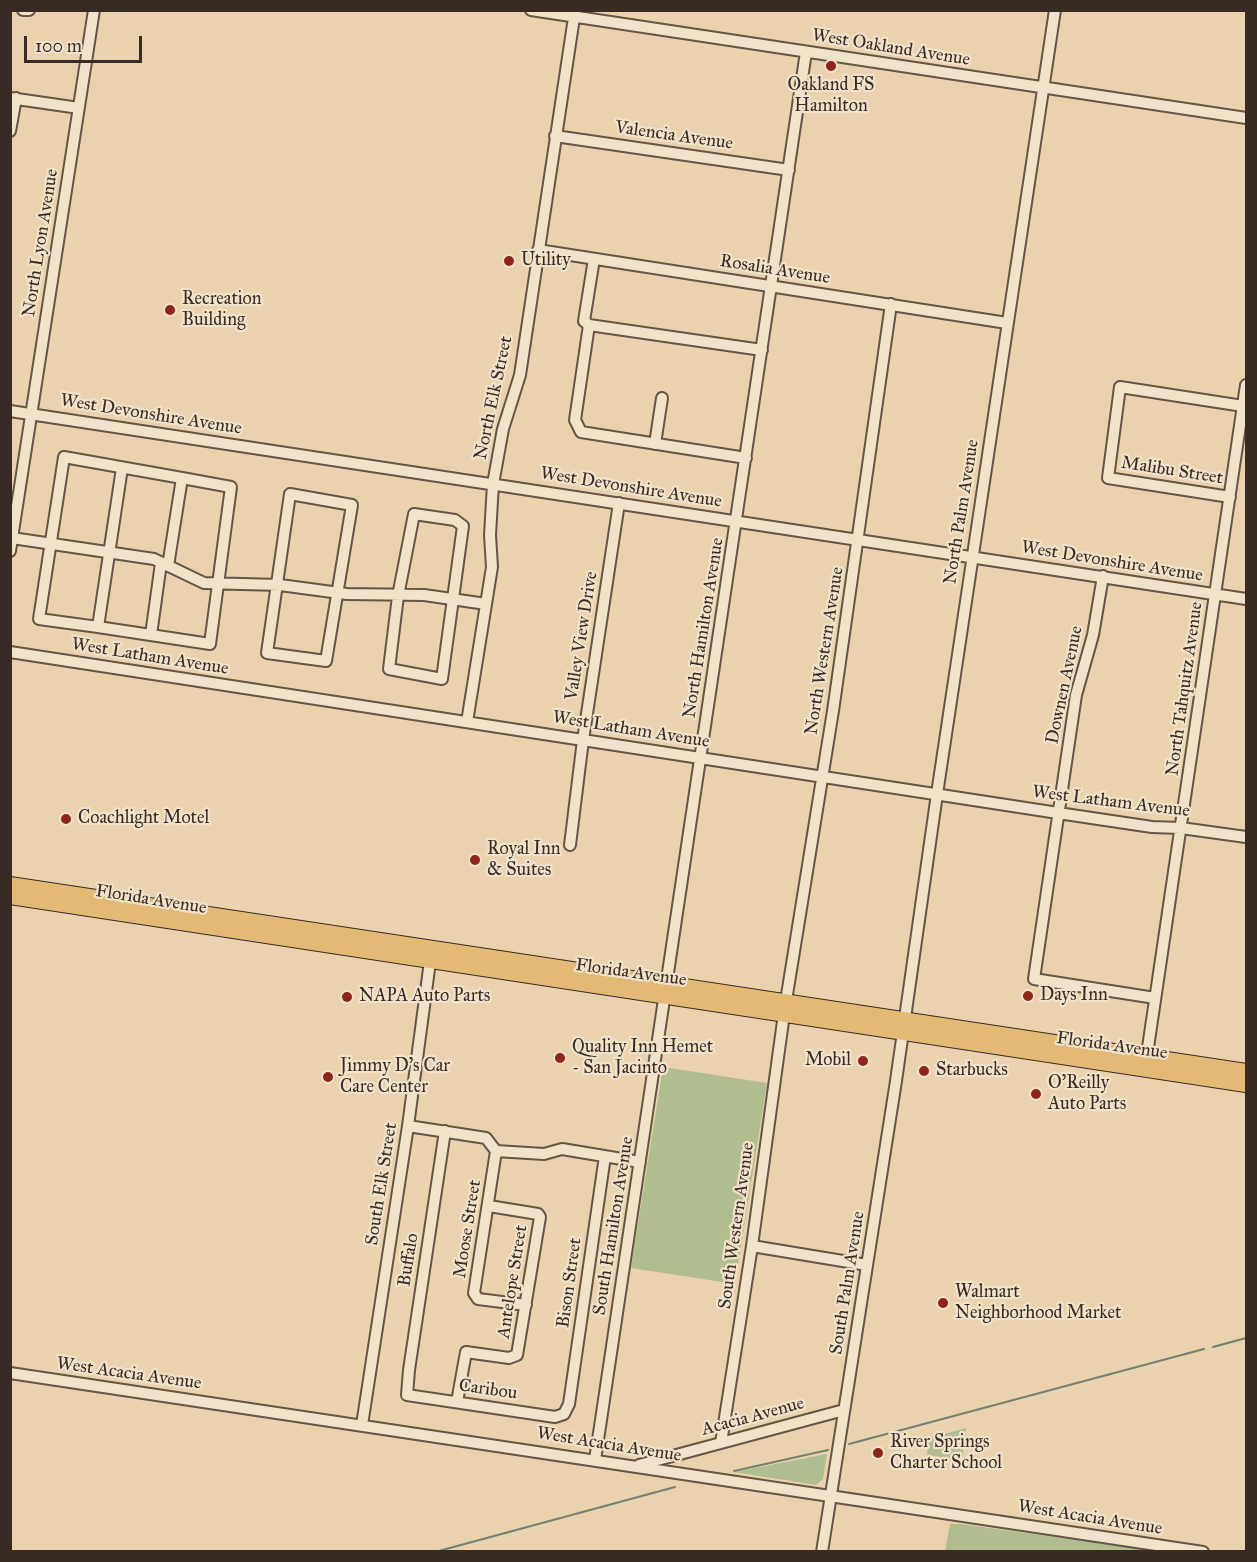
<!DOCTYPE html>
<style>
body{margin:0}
#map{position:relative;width:1257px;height:1562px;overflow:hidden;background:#e9d2ad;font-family:"IM FELL Great Primer",serif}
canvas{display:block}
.frame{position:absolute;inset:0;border:12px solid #372b24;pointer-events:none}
.scale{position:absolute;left:24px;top:36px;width:118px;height:27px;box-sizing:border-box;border:3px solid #372b24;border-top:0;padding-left:8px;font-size:18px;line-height:21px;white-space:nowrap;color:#372b24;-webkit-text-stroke:4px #f1e2ca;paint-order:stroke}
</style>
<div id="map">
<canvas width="1257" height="1562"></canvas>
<div class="frame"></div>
<div class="scale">100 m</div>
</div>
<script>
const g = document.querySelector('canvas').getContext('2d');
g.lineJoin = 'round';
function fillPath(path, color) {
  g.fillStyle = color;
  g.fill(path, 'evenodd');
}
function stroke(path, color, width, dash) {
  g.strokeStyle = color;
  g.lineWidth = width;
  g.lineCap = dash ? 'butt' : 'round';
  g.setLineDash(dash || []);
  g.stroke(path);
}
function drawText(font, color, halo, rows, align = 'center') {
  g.font = font + ' "IM FELL Great Primer",serif';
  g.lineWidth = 4.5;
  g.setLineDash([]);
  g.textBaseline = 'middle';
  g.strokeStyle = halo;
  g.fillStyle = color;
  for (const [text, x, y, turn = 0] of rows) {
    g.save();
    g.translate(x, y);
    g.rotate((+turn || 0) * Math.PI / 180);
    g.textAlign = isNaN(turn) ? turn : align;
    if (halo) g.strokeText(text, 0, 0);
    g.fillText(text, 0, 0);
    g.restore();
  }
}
fillPath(new Path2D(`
 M 663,1067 L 767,1083 L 735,1284 L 631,1268 Z
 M 966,1428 L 962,1460 L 927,1455 L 929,1438 Z
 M 827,1454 L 823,1479 L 816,1485 L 734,1472 Z
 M 950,1524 L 961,1524 L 1155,1551 L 945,1551 Z`), '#b0bd8f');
stroke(new Path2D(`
 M 1213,1347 L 1246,1338
 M 849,1444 L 1204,1349
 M 734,1471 L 828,1450
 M 435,1552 L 675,1487`), '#718073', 2);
const minor = new Path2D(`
 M 23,10 L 29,10
 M 531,10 L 1246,118
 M 10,98 L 79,108
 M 10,131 L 16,98
 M 555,136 L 789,170
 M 538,250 L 1007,323
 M 594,259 L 584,321 L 589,325 L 575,420 L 581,432 L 746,458
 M 589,325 L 762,350
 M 10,411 L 1246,599
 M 655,444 L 662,398
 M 122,468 L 98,627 L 39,619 L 64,457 L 182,478
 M 290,494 L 352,505 L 326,661 L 267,653 Z
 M 1230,497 L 1108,478 L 1120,387 L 1243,406
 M 414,514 L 455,520 L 463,526 L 442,679 L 389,669 L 398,596 Z
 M 12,538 L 154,559 L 204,583 L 280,585 L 347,594 L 424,595 L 486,604
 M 10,551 L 94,10
 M 1103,576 L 1093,635 L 1076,695 L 1034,979 L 1155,998
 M 98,627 L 210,644 L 231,487 L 182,478 L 168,566
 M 151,635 L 161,563
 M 10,652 L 1058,813 L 1152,827 L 1181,828 L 1246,837
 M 467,722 L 492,567 L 490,535 L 493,484 L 503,429 L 520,375 L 575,11
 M 570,845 L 583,740 L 619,503
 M 786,1001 L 833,711 L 891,304
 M 1146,1061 L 1246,385
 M 408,1126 L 486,1138 L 496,1151 L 544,1154 L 562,1149 L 640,1162
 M 445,1131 L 409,1370 L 407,1395 L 555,1417 L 564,1414 L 569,1404 L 605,1156
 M 496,1151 L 474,1293 L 478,1299 L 526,1305
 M 752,1246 L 867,1265
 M 10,1373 L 1203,1552
 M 457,1402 L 466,1352 L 509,1358 L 517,1355 L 540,1217 L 538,1214 L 489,1206
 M 362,1425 L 408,1126 L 431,954
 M 721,1443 L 752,1246 L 784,1014
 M 595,1460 L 806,52
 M 639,1465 L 844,1410
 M 822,1552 L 896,1081 L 937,794 L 1055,10`);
const major = new Path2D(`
 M 10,884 L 1246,1071
 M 10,897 L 1246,1085`);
stroke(minor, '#645546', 14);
stroke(major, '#372b24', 16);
stroke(minor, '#f1e2ca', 10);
stroke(major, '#e4b976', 14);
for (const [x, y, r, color] of [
 [831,66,6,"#8f2418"],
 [509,261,6,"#8f2418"],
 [170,310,6,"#8f2418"],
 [66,819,6,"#8f2418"],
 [475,860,6,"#8f2418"],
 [1028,996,6,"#8f2418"],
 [347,997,6,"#8f2418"],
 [560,1058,6,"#8f2418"],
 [863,1061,6,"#8f2418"],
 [924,1071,6,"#8f2418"],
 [328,1077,6,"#8f2418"],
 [1036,1094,6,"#8f2418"],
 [943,1303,6,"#8f2418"],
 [878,1453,6,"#8f2418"]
]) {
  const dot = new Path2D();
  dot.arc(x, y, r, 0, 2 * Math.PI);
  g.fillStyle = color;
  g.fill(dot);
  stroke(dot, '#f1e2ca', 2);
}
drawText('18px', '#372b24', '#f1e2ca', [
 ["West Oakland Avenue",891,48,9],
 ["Valencia Avenue",674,136,8],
 ["North Lyon Avenue",41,243,-81],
 ["Rosalia Avenue",775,270,9],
 ["North Elk Street",494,398,-78],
 ["West Devonshire Avenue",151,415,9],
 ["Malibu Street",1172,471,9],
 ["West Devonshire Avenue",631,488,9],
 ["North Palm Avenue",962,512,-81],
 ["West Devonshire Avenue",1112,562,9],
 ["North Hamilton Avenue",704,628,-81],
 ["Valley View Drive",582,636,-81],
 ["North Western Avenue",825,651,-81],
 ["West Latham Avenue",150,657,9],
 ["Downen Avenue",1065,685,-78],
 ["North Tahquitz Avenue",1185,689,-82],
 ["West Latham Avenue",631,730,9],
 ["West Latham Avenue",1111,802,7],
 ["Florida Avenue",151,900,9],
 ["Florida Avenue",631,973,8],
 ["Florida Avenue",1112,1046,8],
 ["South Elk Street",382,1184,-81],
 ["South Hamilton Avenue",614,1226,-81],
 ["South Western Avenue",737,1226,-82],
 ["Moose Street",468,1229,-81],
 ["Buffalo",409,1260,-81],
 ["Antelope Street",513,1282,-81],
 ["Bison Street",570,1283,-82],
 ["South Palm Avenue",848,1283,-81],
 ["West Acacia Avenue",129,1374,8],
 ["Caribou",488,1390,8],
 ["Acacia Avenue",753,1417,-15],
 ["West Acacia Avenue",609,1445,9],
 ["West Acacia Avenue",1090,1518,9]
]);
drawText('18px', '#372b24', '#f1e2ca', [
 ["Oakland FS",831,86,"center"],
 ["Hamilton",831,107,"center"],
 ["Utility",521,261],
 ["Recreation",182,300],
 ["Building",182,321],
 ["Coachlight Motel",78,819],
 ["Royal Inn",487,850],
 ["& Suites",487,871],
 ["Days Inn",1040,996],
 ["NAPA Auto Parts",359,997],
 ["Quality Inn Hemet",572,1048],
 ["- San Jacinto",572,1069],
 ["Mobil",851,1061,"right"],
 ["Jimmy D's Car",340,1067],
 ["Care Center",340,1088],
 ["Starbucks",936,1071],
 ["O'Reilly",1048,1084],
 ["Auto Parts",1048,1105],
 ["Walmart",955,1293],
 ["Neighborhood Market",955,1314],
 ["River Springs",890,1443],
 ["Charter School",890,1464]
], 'left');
</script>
